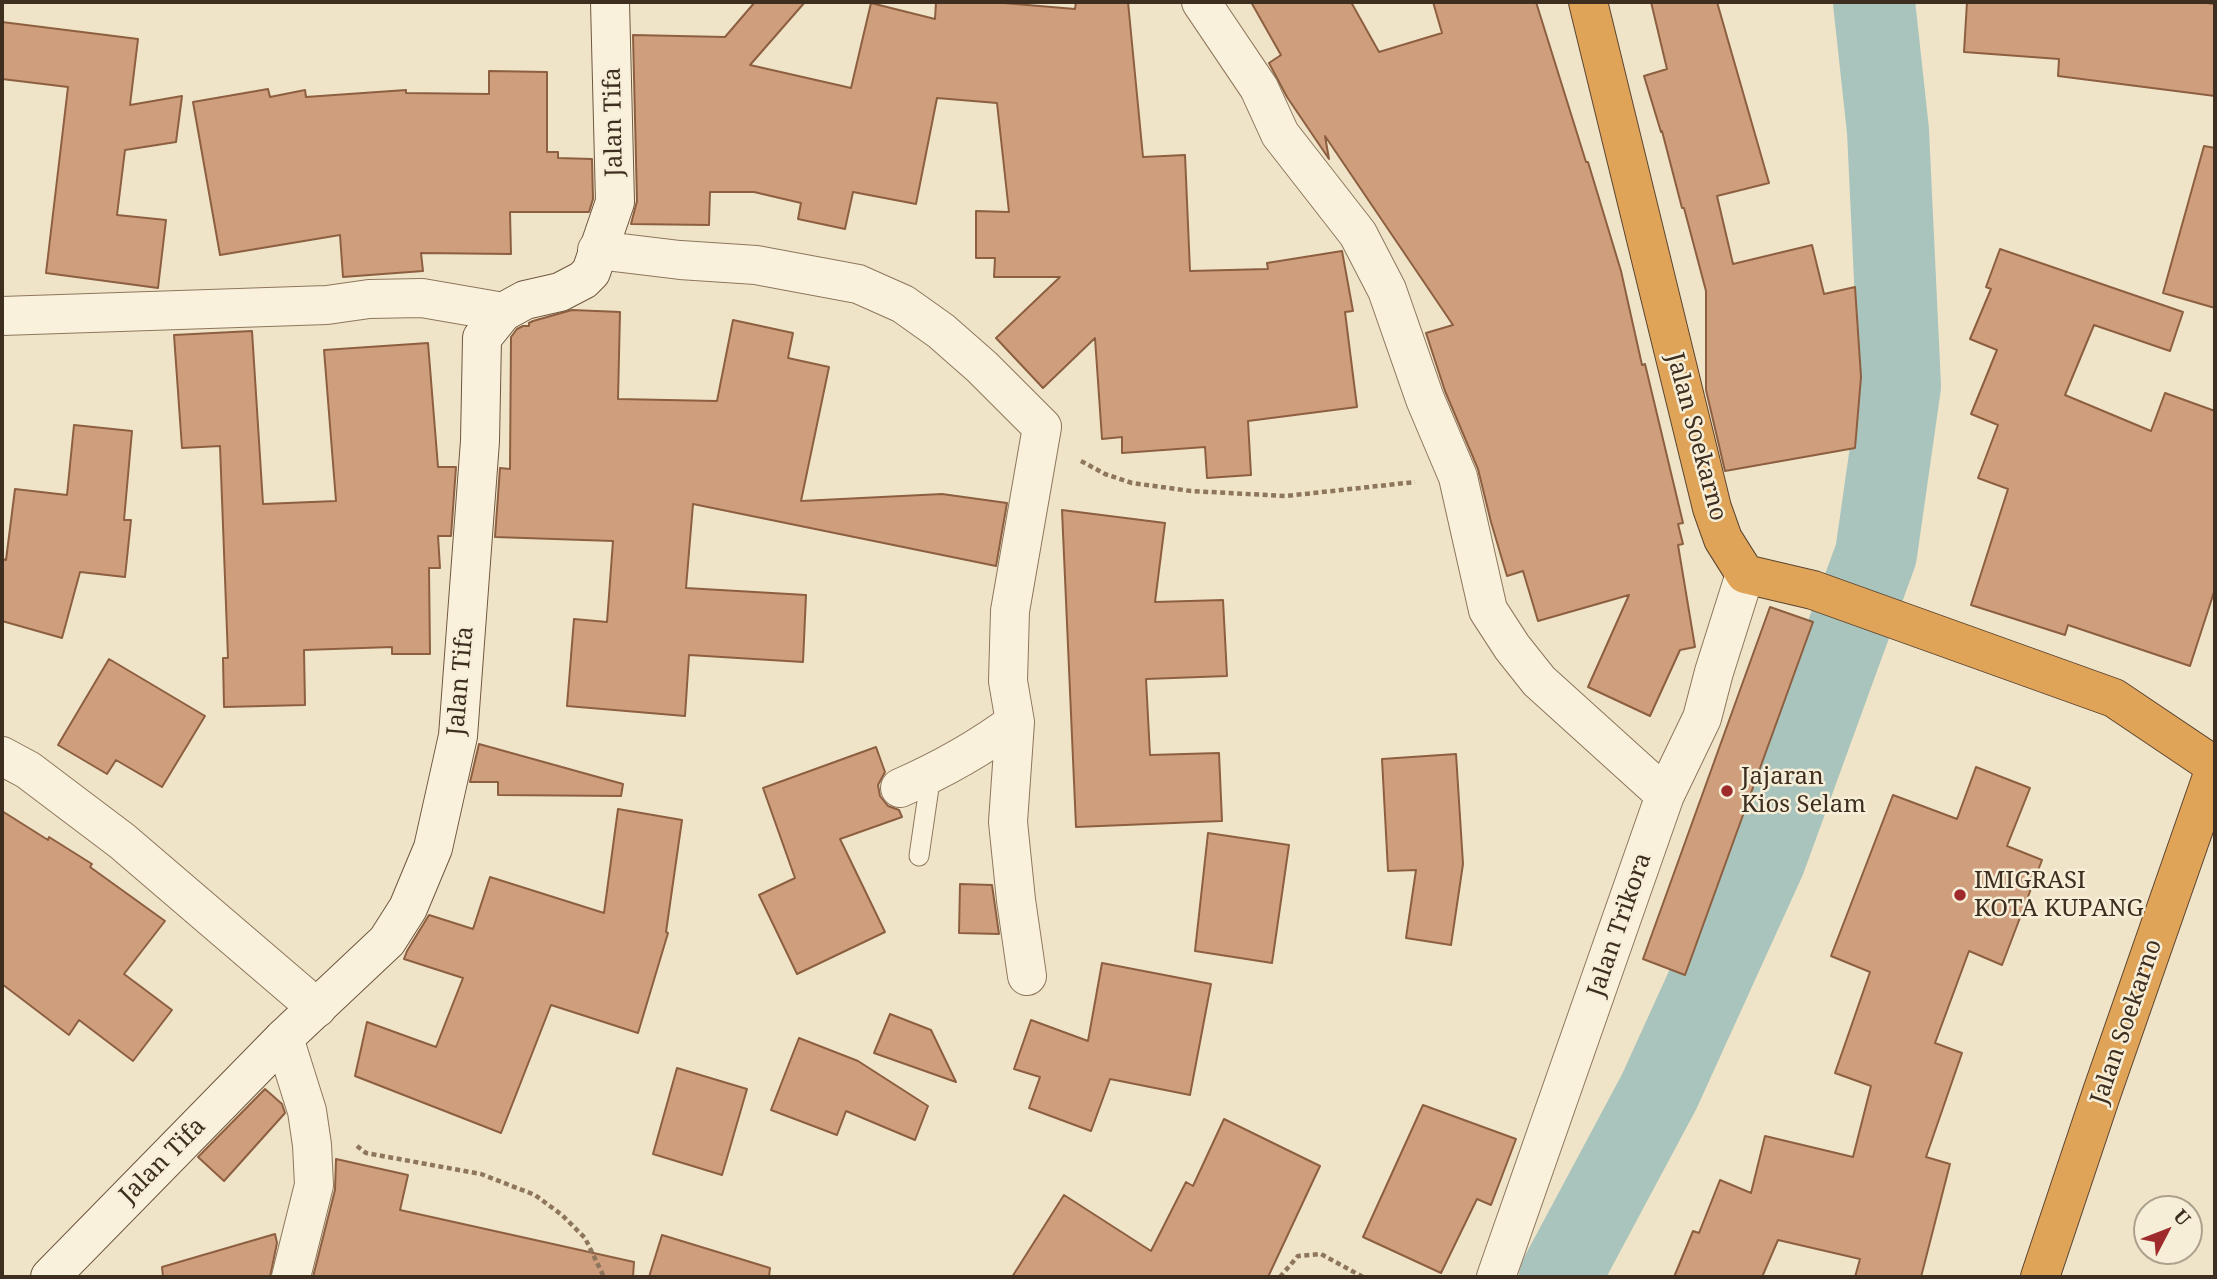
<!DOCTYPE html>
<style>
body{margin:0}
#map{position:relative;width:2217px;height:1279px;overflow:hidden;background:#f0e4c8;font-family:"Noto Serif",serif}
canvas{display:block}
.frame{position:absolute;inset:0;border:4px solid #3d2e20;pointer-events:none}
.north{position:absolute;left:2133px;top:1195px;width:70px;height:70px;box-sizing:border-box;background:#f7eed8;border:2px solid #ada18e;border-radius:50%;rotate:48deg;font-size:19px;font-weight:700;line-height:28px;text-align:center;color:#3d2e20}
.north::after{content:'';display:block;margin:auto;width:24px;height:32px;background:#9e2a2b;clip-path:polygon(50% 0,100% 100%,50% 72%,0 100%)}
</style>
<div id="map">
<canvas width="2217" height="1279"></canvas>
<div class="frame"></div>
<div class="north">U</div>
</div>
<script>
const g = document.querySelector('canvas').getContext('2d');
g.lineJoin = 'round';
function stroke(path, color, width, dash) {
  g.strokeStyle = color;
  g.lineWidth = width;
  g.lineCap = dash ? 'butt' : 'round';
  g.setLineDash(dash || []);
  g.stroke(path);
}
function fillPath(path, color) {
  g.fillStyle = color;
  g.fill(path, 'evenodd');
}
function drawText(font, color, halo, rows, align = 'center') {
  g.font = font + ' "Noto Serif",serif';
  g.lineWidth = 5;
  g.setLineDash([]);
  g.textBaseline = 'middle';
  g.strokeStyle = halo;
  g.fillStyle = color;
  for (const [text, x, y, turn = 0] of rows) {
    g.save();
    g.translate(x, y);
    g.rotate((+turn || 0) * Math.PI / 180);
    g.textAlign = isNaN(turn) ? turn : align;
    if (halo) g.strokeText(text, 0, 0);
    g.fillText(text, 0, 0);
    g.restore();
  }
}
stroke(new Path2D(`
 M 1560,1277 L 1659,1092 L 1765,859 L 1876,554 L 1900,386 L 1888,131 L 1874,2`), '#a9c4bc', 82);
const building = new Path2D(`
 M 755,2 L 805,2 L 750,65 L 851,88 L 871,3 L 935,19 L 936,2 L 992,2 L 1075,9 L 1076,2 L 1128,2 L 1143,157 L 1185,155 L 1190,271 L 1268,269 L 1267,263 L 1342,251 L 1353,311 L 1345,312 L 1357,407 L 1248,421 L 1251,475 L 1207,478 L 1205,447 L 1122,453 L 1122,437 L 1102,439 L 1095,338 L 1043,388 L 996,338 L 1060,277 L 994,277 L 995,258 L 976,258 L 976,211 L 1009,212 L 997,103 L 937,98 L 916,204 L 853,192 L 845,229 L 798,219 L 801,203 L 754,192 L 710,192 L 709,225 L 631,224 L 637,201 L 633,35 L 725,37 Z
 M 1251,2 L 1351,2 L 1379,52 L 1442,33 L 1433,2 L 1536,2 L 1586,162 L 1588,162 L 1621,271 L 1642,365 L 1645,364 L 1683,523 L 1678,524 L 1683,544 L 1678,545 L 1695,647 L 1680,650 L 1650,716 L 1588,687 L 1629,595 L 1538,621 L 1523,571 L 1507,576 L 1491,522 L 1478,469 L 1445,391 L 1426,333 L 1453,325 L 1325,136 L 1329,159 L 1287,97 L 1269,63 L 1281,55 Z
 M 1651,2 L 1717,2 L 1769,183 L 1717,196 L 1733,264 L 1812,245 L 1824,294 L 1855,287 L 1861,377 L 1855,448 L 1725,471 L 1706,390 L 1706,291 L 1684,208 L 1682,208 L 1662,131 L 1661,132 L 1644,76 L 1667,69 Z
 M 1967,2 L 2198,2 L 2215,4 L 2215,96 L 2058,76 L 2059,59 L 1964,52 Z
 M 2,22 L 138,39 L 130,105 L 182,96 L 176,142 L 125,150 L 117,215 L 166,220 L 158,288 L 46,273 L 68,87 L 2,79 Z
 M 489,71 L 547,72 L 547,152 L 558,152 L 558,158 L 592,159 L 593,199 L 589,212 L 510,212 L 511,254 L 421,253 L 423,271 L 343,277 L 340,235 L 220,255 L 193,102 L 268,89 L 270,97 L 305,90 L 306,97 L 406,90 L 406,93 L 489,94 Z
 M 2204,146 L 2215,148 L 2215,308 L 2163,293 Z
 M 2000,249 L 2183,312 L 2170,351 L 2094,325 L 2065,395 L 2151,431 L 2165,393 L 2215,411 L 2215,589 L 2190,666 L 2068,625 L 2065,635 L 1971,605 L 2008,489 L 1978,478 L 1998,425 L 1971,414 L 1997,350 L 1970,339 L 1991,289 L 1986,287 Z
 M 572,310 L 620,312 L 618,399 L 717,401 L 733,320 L 793,333 L 788,358 L 829,367 L 801,501 L 942,494 L 1007,503 L 996,566 L 693,504 L 686,588 L 806,595 L 803,662 L 689,655 L 685,716 L 567,706 L 574,619 L 607,622 L 613,541 L 495,537 L 500,468 L 510,469 L 511,337 L 517,329 L 523,326 L 529,326 L 529,323 L 533,321 Z
 M 252,331 L 263,504 L 336,501 L 324,350 L 428,343 L 438,467 L 456,467 L 451,536 L 438,536 L 440,568 L 429,568 L 430,654 L 392,654 L 392,647 L 304,650 L 305,705 L 224,707 L 223,658 L 228,658 L 220,446 L 182,448 L 174,335 Z
 M 74,425 L 132,431 L 124,520 L 131,520 L 125,577 L 80,572 L 62,638 L 2,621 L 2,559 L 6,560 L 15,489 L 67,495 Z
 M 1062,510 L 1165,523 L 1155,602 L 1223,600 L 1227,676 L 1146,679 L 1150,755 L 1219,753 L 1222,821 L 1076,827 Z
 M 1770,607 L 1813,622 L 1685,975 L 1643,959 Z
 M 109,659 L 205,716 L 162,787 L 116,760 L 107,774 L 58,745 Z
 M 479,744 L 623,784 L 621,796 L 498,795 L 498,782 L 470,782 Z
 M 876,747 L 885,772 L 878,785 L 880,796 L 888,806 L 899,810 L 902,817 L 840,839 L 885,932 L 797,974 L 759,895 L 795,878 L 763,788 Z
 M 1456,754 L 1463,864 L 1451,945 L 1406,938 L 1416,870 L 1388,871 L 1382,759 Z
 M 1976,767 L 2030,788 L 2007,846 L 2042,860 L 2002,965 L 1969,951 L 1935,1043 L 1962,1053 L 1926,1157 L 1950,1164 L 1921,1277 L 1855,1277 L 1860,1259 L 1778,1240 L 1762,1277 L 1674,1277 L 1693,1231 L 1699,1233 L 1720,1180 L 1751,1193 L 1765,1136 L 1853,1157 L 1871,1086 L 1835,1073 L 1870,972 L 1831,956 L 1893,795 L 1957,819 Z
 M 618,809 L 682,820 L 666,932 L 668,933 L 638,1033 L 551,1005 L 501,1133 L 355,1076 L 367,1022 L 436,1047 L 463,978 L 404,959 L 407,951 L 429,915 L 473,929 L 490,877 L 604,913 Z
 M 2,811 L 48,840 L 49,837 L 92,864 L 90,867 L 165,921 L 124,974 L 172,1010 L 133,1061 L 79,1020 L 69,1035 L 2,984 Z
 M 1208,833 L 1289,845 L 1272,963 L 1195,951 Z
 M 960,884 L 992,885 L 999,934 L 959,933 Z
 M 1102,963 L 1211,984 L 1190,1095 L 1110,1079 L 1091,1131 L 1029,1108 L 1040,1077 L 1014,1069 L 1031,1020 L 1088,1041 Z
 M 890,1014 L 931,1030 L 956,1082 L 874,1053 Z
 M 799,1038 L 858,1061 L 928,1106 L 915,1140 L 846,1111 L 837,1135 L 771,1110 Z
 M 677,1068 L 747,1089 L 722,1175 L 653,1154 Z
 M 265,1089 L 282,1104 L 285,1113 L 224,1181 L 198,1157 Z
 M 1423,1105 L 1516,1139 L 1491,1205 L 1477,1199 L 1441,1273 L 1363,1237 Z
 M 1224,1119 L 1320,1166 L 1268,1277 L 1012,1277 L 1064,1195 L 1151,1251 L 1186,1182 L 1193,1186 Z
 M 336,1159 L 408,1175 L 400,1210 L 634,1262 L 633,1277 L 313,1277 L 335,1190 Z
 M 275,1234 L 277,1243 L 270,1277 L 163,1277 L 162,1267 Z
 M 662,1235 L 770,1268 L 769,1277 L 649,1277 Z`);
fillPath(building, '#cf9f7d');
stroke(building, '#8d5f41', 2);
const lane = new Path2D(`
 M 919,856 L 931,774`);
const street = new Path2D(`
 M 1201,2 L 1259,88 L 1280,134 L 1358,234 L 1387,290 L 1425,399 L 1458,477 L 1488,610 L 1512,647 L 1539,681 L 1665,795
 M 597,250 L 680,260 L 756,265 L 858,284 L 903,304 L 941,331 L 982,367 L 1042,427 L 1010,611 L 1008,681 L 1015,722 L 1008,822 L 1016,900 L 1027,976
 M 2,316 L 327,305 L 369,299 L 422,298 L 503,312
 M 2,756 L 28,770 L 122,841 L 317,1008
 M 900,788 C 941,770 979,749 1015,722
 M 284,1038 L 307,1111 L 312,1145 L 314,1185 L 291,1277
 M 1496,1277 L 1665,795 L 1702,718 L 1714,672 L 1745,574`);
const secondary = new Path2D(`
 M 50,1277 L 284,1038 L 387,941 L 408,908 L 433,848 L 458,736 L 480,441 L 482,338 L 503,312 L 525,300 L 560,292 L 583,280 L 591,272 L 615,202 L 610,2`);
const highway = new Path2D(`
 M 1588,2 L 1712,508 L 1723,539 L 1745,574 L 1813,590 L 2114,698 L 2215,766
 M 2040,1277 L 2102,1092 L 2215,768`);
stroke(lane, '#8d765c', 21);
stroke(street, '#8d765c', 40);
stroke(secondary, '#6f573f', 40);
stroke(highway, '#5b4430', 40);
stroke(new Path2D(`
 M 1081,461 L 1105,474 L 1132,483 L 1191,491 L 1286,496 L 1415,482
 M 357,1146 L 366,1153 L 481,1174 L 535,1195 L 562,1215 L 585,1238 L 604,1277
 M 1280,1277 L 1298,1256 L 1321,1254 L 1363,1277`), '#8d765c', 4.5, [5, 3.5]);
stroke(lane, '#faf1dc', 19);
stroke(street, '#faf1dc', 38);
stroke(secondary, '#faf1dc', 38);
stroke(highway, '#e0a458', 38);
for (const [x, y, r, color] of [
 [1727,791,7,"#9e2a2b"],
 [1960,895,7,"#9e2a2b"]
]) {
  const dot = new Path2D();
  dot.arc(x, y, r, 0, 2 * Math.PI);
  g.fillStyle = color;
  g.fill(dot);
  stroke(dot, '#f7eed8', 2.5);
}
drawText('24px', '#3d2e20', '#f7eed8', [
 ["Jalan Tifa",614,122,-91],
 ["Jalan Soekarno",1696,437,75],
 ["Jalan Tifa",461,681,-85],
 ["Jalan Trikora",1620,925,-71],
 ["Jalan Soekarno",2127,1022,-71],
 ["Jalan Tifa",163,1161,-45]
]);
drawText('24px', '#3d2e20', '#f7eed8', [
 ["Jajaran",1741,777],
 ["Kios Selam",1741,805],
 ["IMIGRASI",1974,881],
 ["KOTA KUPANG",1974,909]
], 'left');
</script>
